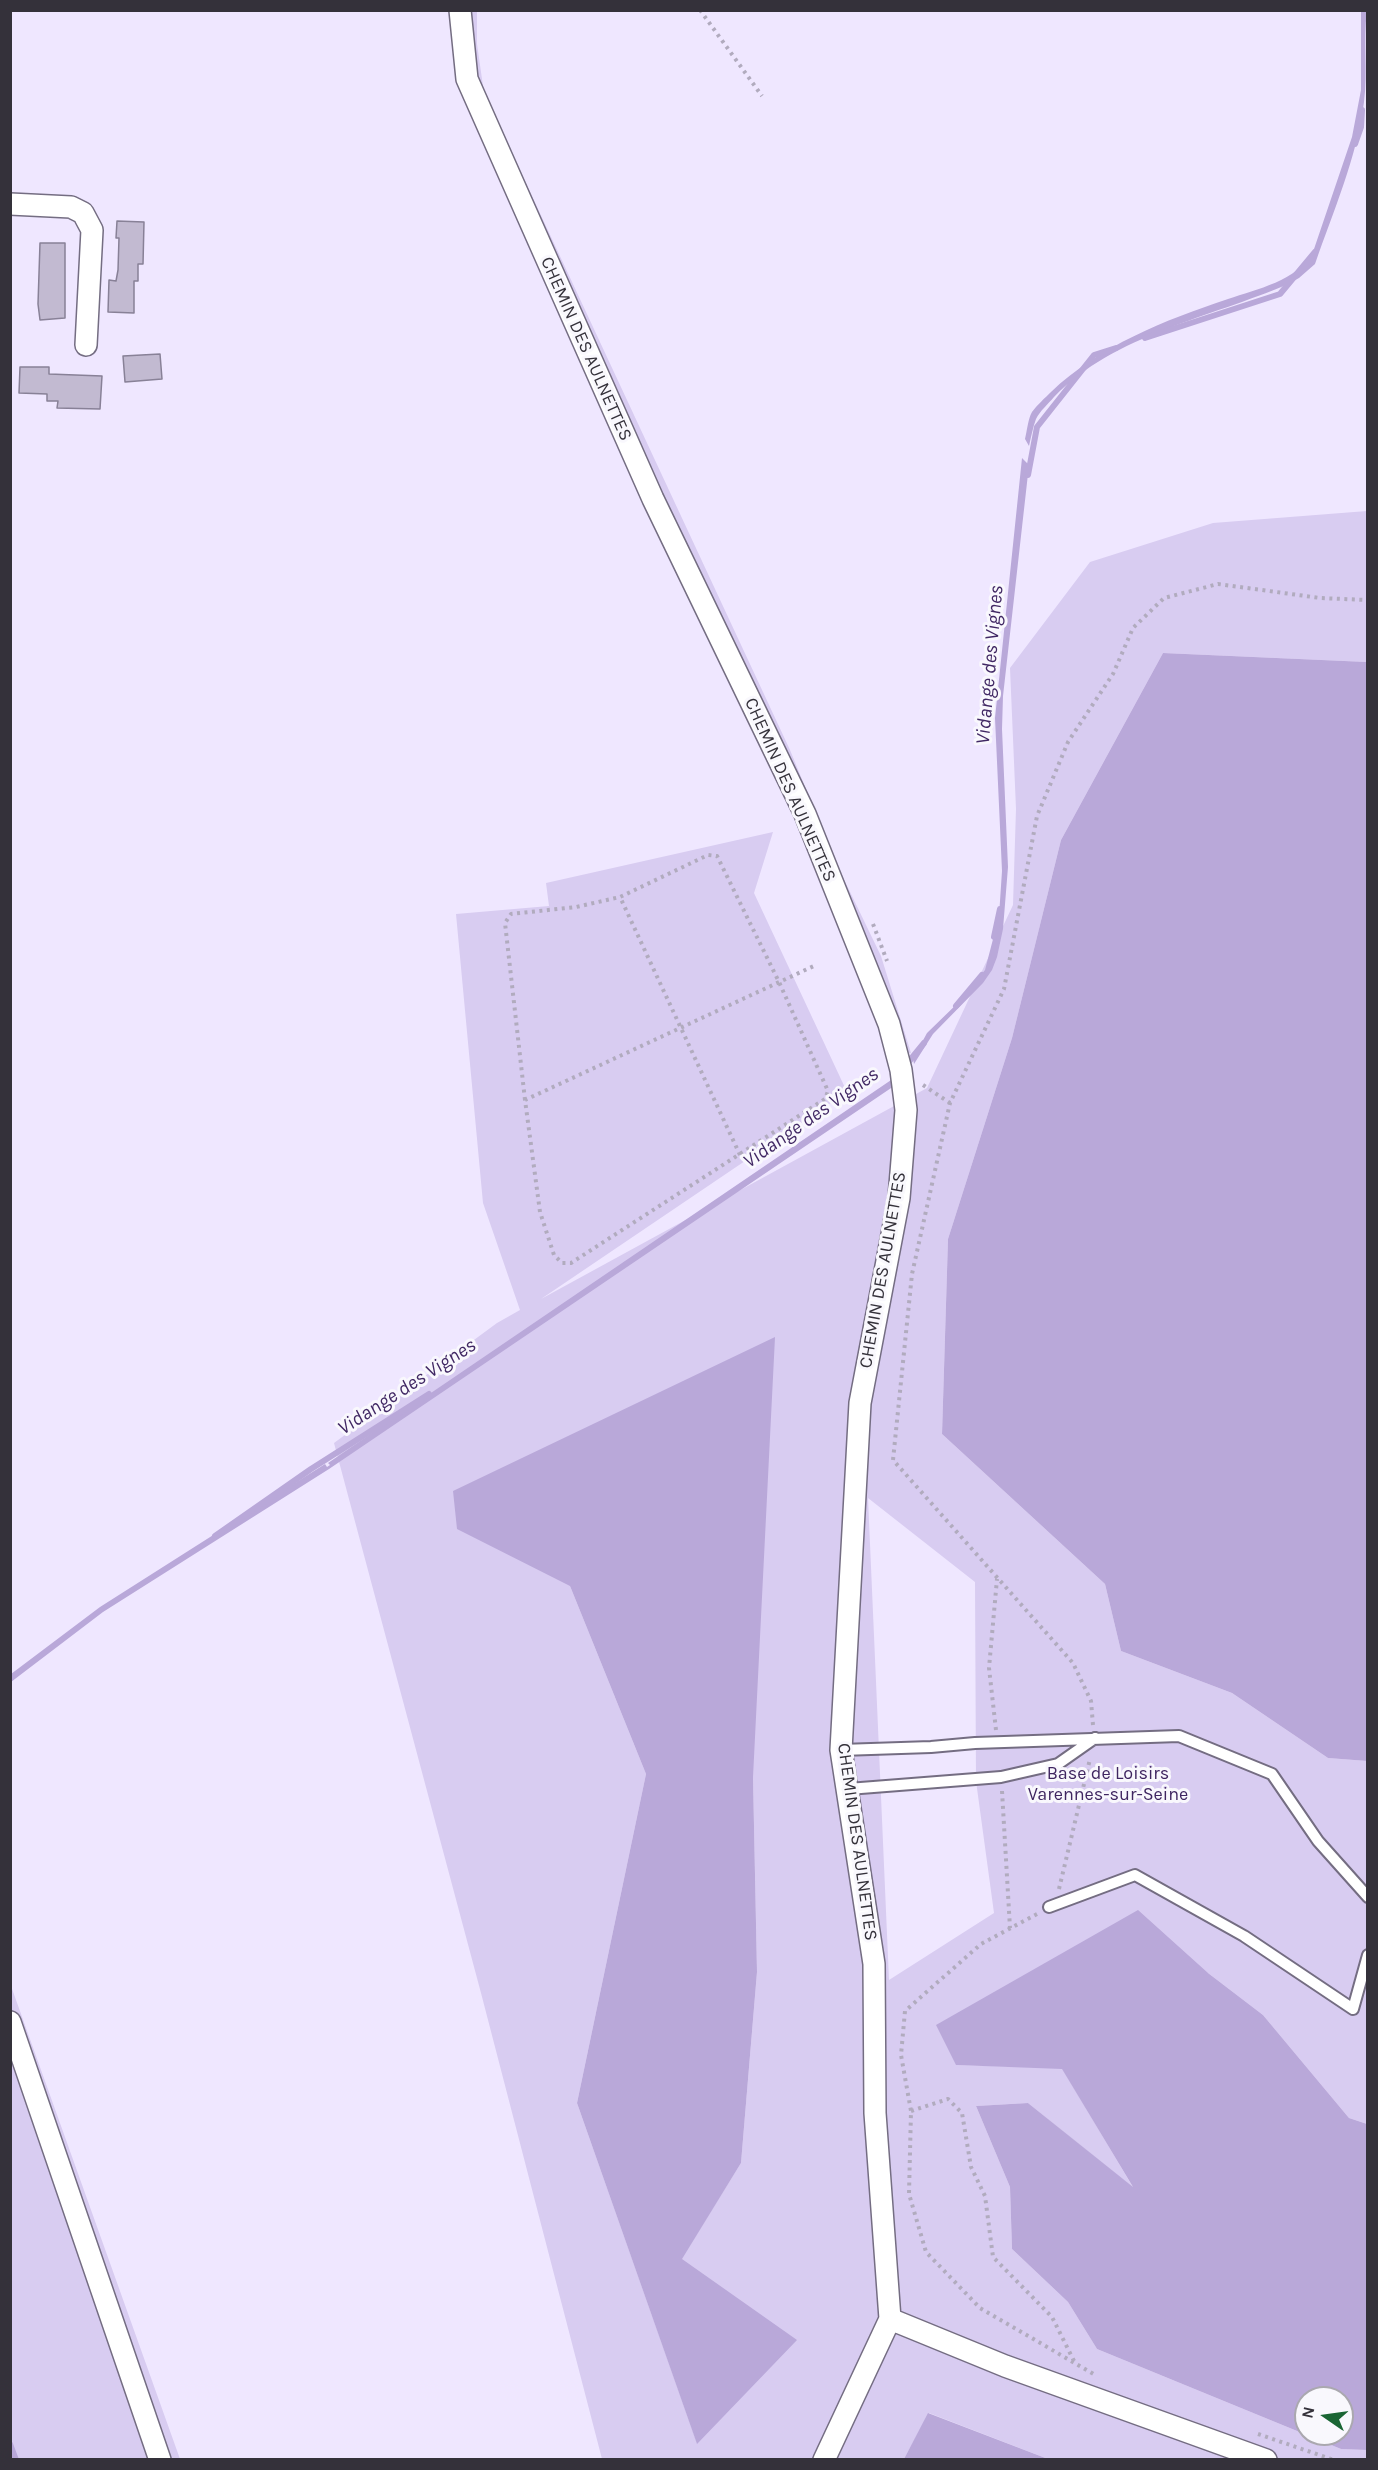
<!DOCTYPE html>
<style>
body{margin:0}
#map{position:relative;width:1378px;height:2470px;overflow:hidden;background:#efe7ff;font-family:Karla,sans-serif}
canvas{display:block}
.frame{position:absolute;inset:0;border:12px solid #34313a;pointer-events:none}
.north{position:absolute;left:1294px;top:2386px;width:60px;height:60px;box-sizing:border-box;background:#f9f8fd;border:2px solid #aaa8af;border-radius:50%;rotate:283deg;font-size:16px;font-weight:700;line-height:24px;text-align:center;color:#34313a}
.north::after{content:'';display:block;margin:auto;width:21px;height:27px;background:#1a6534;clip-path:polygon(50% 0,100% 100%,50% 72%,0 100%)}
</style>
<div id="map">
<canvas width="1378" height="2470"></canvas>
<div class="frame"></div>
<div class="north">N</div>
</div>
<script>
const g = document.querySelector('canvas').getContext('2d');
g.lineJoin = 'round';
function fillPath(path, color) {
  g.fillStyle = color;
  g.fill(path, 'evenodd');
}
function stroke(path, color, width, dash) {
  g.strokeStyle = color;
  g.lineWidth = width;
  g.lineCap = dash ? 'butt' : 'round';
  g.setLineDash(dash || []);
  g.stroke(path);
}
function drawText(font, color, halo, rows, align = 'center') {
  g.font = font + ' Karla,sans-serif';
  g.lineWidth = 6;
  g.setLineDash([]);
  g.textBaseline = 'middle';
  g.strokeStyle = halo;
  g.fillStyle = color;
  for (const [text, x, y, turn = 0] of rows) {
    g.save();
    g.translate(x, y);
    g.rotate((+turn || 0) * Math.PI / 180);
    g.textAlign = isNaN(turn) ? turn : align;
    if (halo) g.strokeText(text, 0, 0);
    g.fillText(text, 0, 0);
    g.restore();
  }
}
fillPath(new Path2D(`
 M 466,11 L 477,11 L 477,44 L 484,93 L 790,750 L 837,865 L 881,956 L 911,1053 L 900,1055 L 469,75 Z
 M 1367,511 L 1367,662 L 1163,653 L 1061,840 L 1012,1038 L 948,1239 L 942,1434 L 1105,1584 L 1121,1651 L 1232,1693 L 1328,1758 L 1367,1761 L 1367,2124 L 1349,2118 L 1263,2015 L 1208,1973 L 956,2065 L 1062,2068 L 1134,2189 L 1028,2103 L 976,2106 L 1010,2187 L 1012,2249 L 1068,2302 L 1097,2349 L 1341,2449 L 1367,2450 L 1367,2459 L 1048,2459 L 929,2413 L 904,2459 L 602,2459 L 481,1993 L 334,1443 L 497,1323 L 520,1310 L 483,1203 L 456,914 L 549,906 L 546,883 L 773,832 L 754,893 L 847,1092 L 541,1299 L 927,1088 L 1013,905 L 1016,809 L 1010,668 L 1090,562 L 1213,523 ZM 868,1498 L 975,1582 L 976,1781 L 994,1913 L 889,1980 ZM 570,1586 L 753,1777 L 757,1972 L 741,2163 L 681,2259 L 697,2443 L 577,2103 L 646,1774 Z
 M 11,1986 L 180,2459 L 11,2459 Z`), '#d8ccf1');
fillPath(new Path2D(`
 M 1361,11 L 1367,11 C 1363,41 1368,72 1364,102 C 1357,157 1333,212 1315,264 L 1299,278 L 1288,284 C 1210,318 1115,334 1054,397 C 1048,404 1040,411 1036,419 C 1033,427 1031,437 1029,446 L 1025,439 C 1027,431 1028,419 1032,412 C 1037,405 1045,398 1051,392 C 1099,346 1165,320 1228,299 C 1257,289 1297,281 1313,252 L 1352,137 L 1361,90 Z
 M 1022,458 L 1029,465 L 1003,696 L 1002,729 L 1008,867 L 1003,929 L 997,957 L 992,970 L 983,983 L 933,1034 L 914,1064 L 913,1059 L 927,1033 L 963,998 L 985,970 L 999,916 L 1002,871 L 995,718 Z
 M 1163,653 L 1367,662 L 1367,1761 L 1328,1758 L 1232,1693 L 1121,1651 L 1105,1584 L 942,1434 L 948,1239 L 1012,1038 L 1061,840 Z
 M 897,1076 L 897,1084 L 329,1469 L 103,1612 L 11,1682 L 11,1674 L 100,1607 L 325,1464 L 327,1467 L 330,1465 L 328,1463 Z
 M 775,1337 L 753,1777 L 757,1972 L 741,2163 L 682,2259 L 797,2340 L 697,2444 L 577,2103 L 646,1774 L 570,1586 L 457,1529 L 453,1491 Z
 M 1138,1910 L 1208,1973 L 1263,2015 L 1349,2118 L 1367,2124 L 1367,2450 L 1341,2449 L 1097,2349 L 1068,2302 L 1012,2249 L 1010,2187 L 976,2106 L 1028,2103 L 1133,2187 L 1062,2069 L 956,2065 L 936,2025 ZM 1306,2398 L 1342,2398 L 1342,2434 L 1306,2434 Z
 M 928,2413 L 1048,2459 L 904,2459 Z`), '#b9a8d9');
stroke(new Path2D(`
 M 1355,144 L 1361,127 L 1362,110
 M 1145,338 L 1280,294 L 1315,252
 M 1028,475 L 1037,427 L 1094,355 L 1116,348
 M 994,937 L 1000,909
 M 956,1006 L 982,975
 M 906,1065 L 924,1043
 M 215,1536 L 311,1469 L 429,1394
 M 10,2444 L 16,2460`), '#b9a8d9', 6);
const building = new Path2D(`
 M 117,221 L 144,222 L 143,264 L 138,264 L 138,281 L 134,281 L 134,313 L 108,312 L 109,280 L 116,281 L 118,270 L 119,238 L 116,238 Z
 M 40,243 L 65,243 L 65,318 L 40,320 L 38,304 Z
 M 160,354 L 162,379 L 125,382 L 123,356 Z
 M 20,367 L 49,367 L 49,374 L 102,376 L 100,409 L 57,408 L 58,401 L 47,401 L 47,394 L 19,393 Z`);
fillPath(building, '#c2bad1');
stroke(building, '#888197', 1.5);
const lane = new Path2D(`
 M 841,1750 L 931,1747 L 975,1743 L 1179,1736 L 1272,1774 L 1318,1841 L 1368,1897
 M 848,1789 L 1001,1777 L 1058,1764 L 1095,1738
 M 1049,1907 L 1135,1875 L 1244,1936 L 1353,2009 L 1368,1955`);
const street = new Path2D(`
 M 460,10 L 467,79 L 653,499 L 805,814 L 889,1024 L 901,1070 L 906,1110 L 899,1198 L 860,1403 L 841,1750 L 874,1964 L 875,2113 L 890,2319 L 824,2460
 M 10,204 L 71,207 L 83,213 L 92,230 L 86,345
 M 10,2022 L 160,2460
 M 890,2319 L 1005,2366 L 1266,2460`);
stroke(lane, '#746d82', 14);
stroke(street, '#746d82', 24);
stroke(new Path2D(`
 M 700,10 L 762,96
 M 873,924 L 887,961
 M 923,1085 L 950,1103
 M 525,1100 L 505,923 L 511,914 L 576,907 L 620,897
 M 740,1155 L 620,897 L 708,855 L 717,856 L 779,982 L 828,1091 L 825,1099 L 571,1263 L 562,1263 L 554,1255 L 540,1212 L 525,1100 C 622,1055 719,1010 816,965
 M 1093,1725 L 1091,1701 L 1073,1663 L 893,1460 L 912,1274 L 950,1103 L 1004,989 L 1037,816 L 1068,742 L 1113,674 L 1133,628 L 1164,598 L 1218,584 L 1320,598 L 1368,600
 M 996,1730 L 989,1668 L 997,1579
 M 1002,1791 L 1010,1928
 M 1059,1889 L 1090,1759
 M 1037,1914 L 981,1944 L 905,2011 L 901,2055 L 911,2111 L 909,2194 L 926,2252 L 980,2308 L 1097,2376
 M 911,2111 L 948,2099 L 962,2113 L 971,2167 L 985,2196 L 993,2257 L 1052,2317 L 1075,2363
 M 1258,2434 L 1334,2460`), '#b1abbe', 4, [3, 4.5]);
stroke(lane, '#fff', 10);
stroke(street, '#fff', 21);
drawText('18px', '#34313a', '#f9f8fd', [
 ["CHEMIN DES AULNETTES",586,349,66],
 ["CHEMIN DES AULNETTES",790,790,66],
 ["CHEMIN DES AULNETTES",883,1270,-80],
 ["CHEMIN DES AULNETTES",857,1842,82]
]);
drawText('18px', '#3f2661', '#f9f8fd', [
 ["Base de Loisirs",1108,1774],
 ["Varennes-sur-Seine",1108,1795]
]);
drawText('italic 20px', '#412864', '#f9f8fd', [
 ["Vidange des Vignes",990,665,-85],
 ["Vidange des Vignes",811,1118,-35],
 ["Vidange des Vignes",407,1387,-33]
]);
</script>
